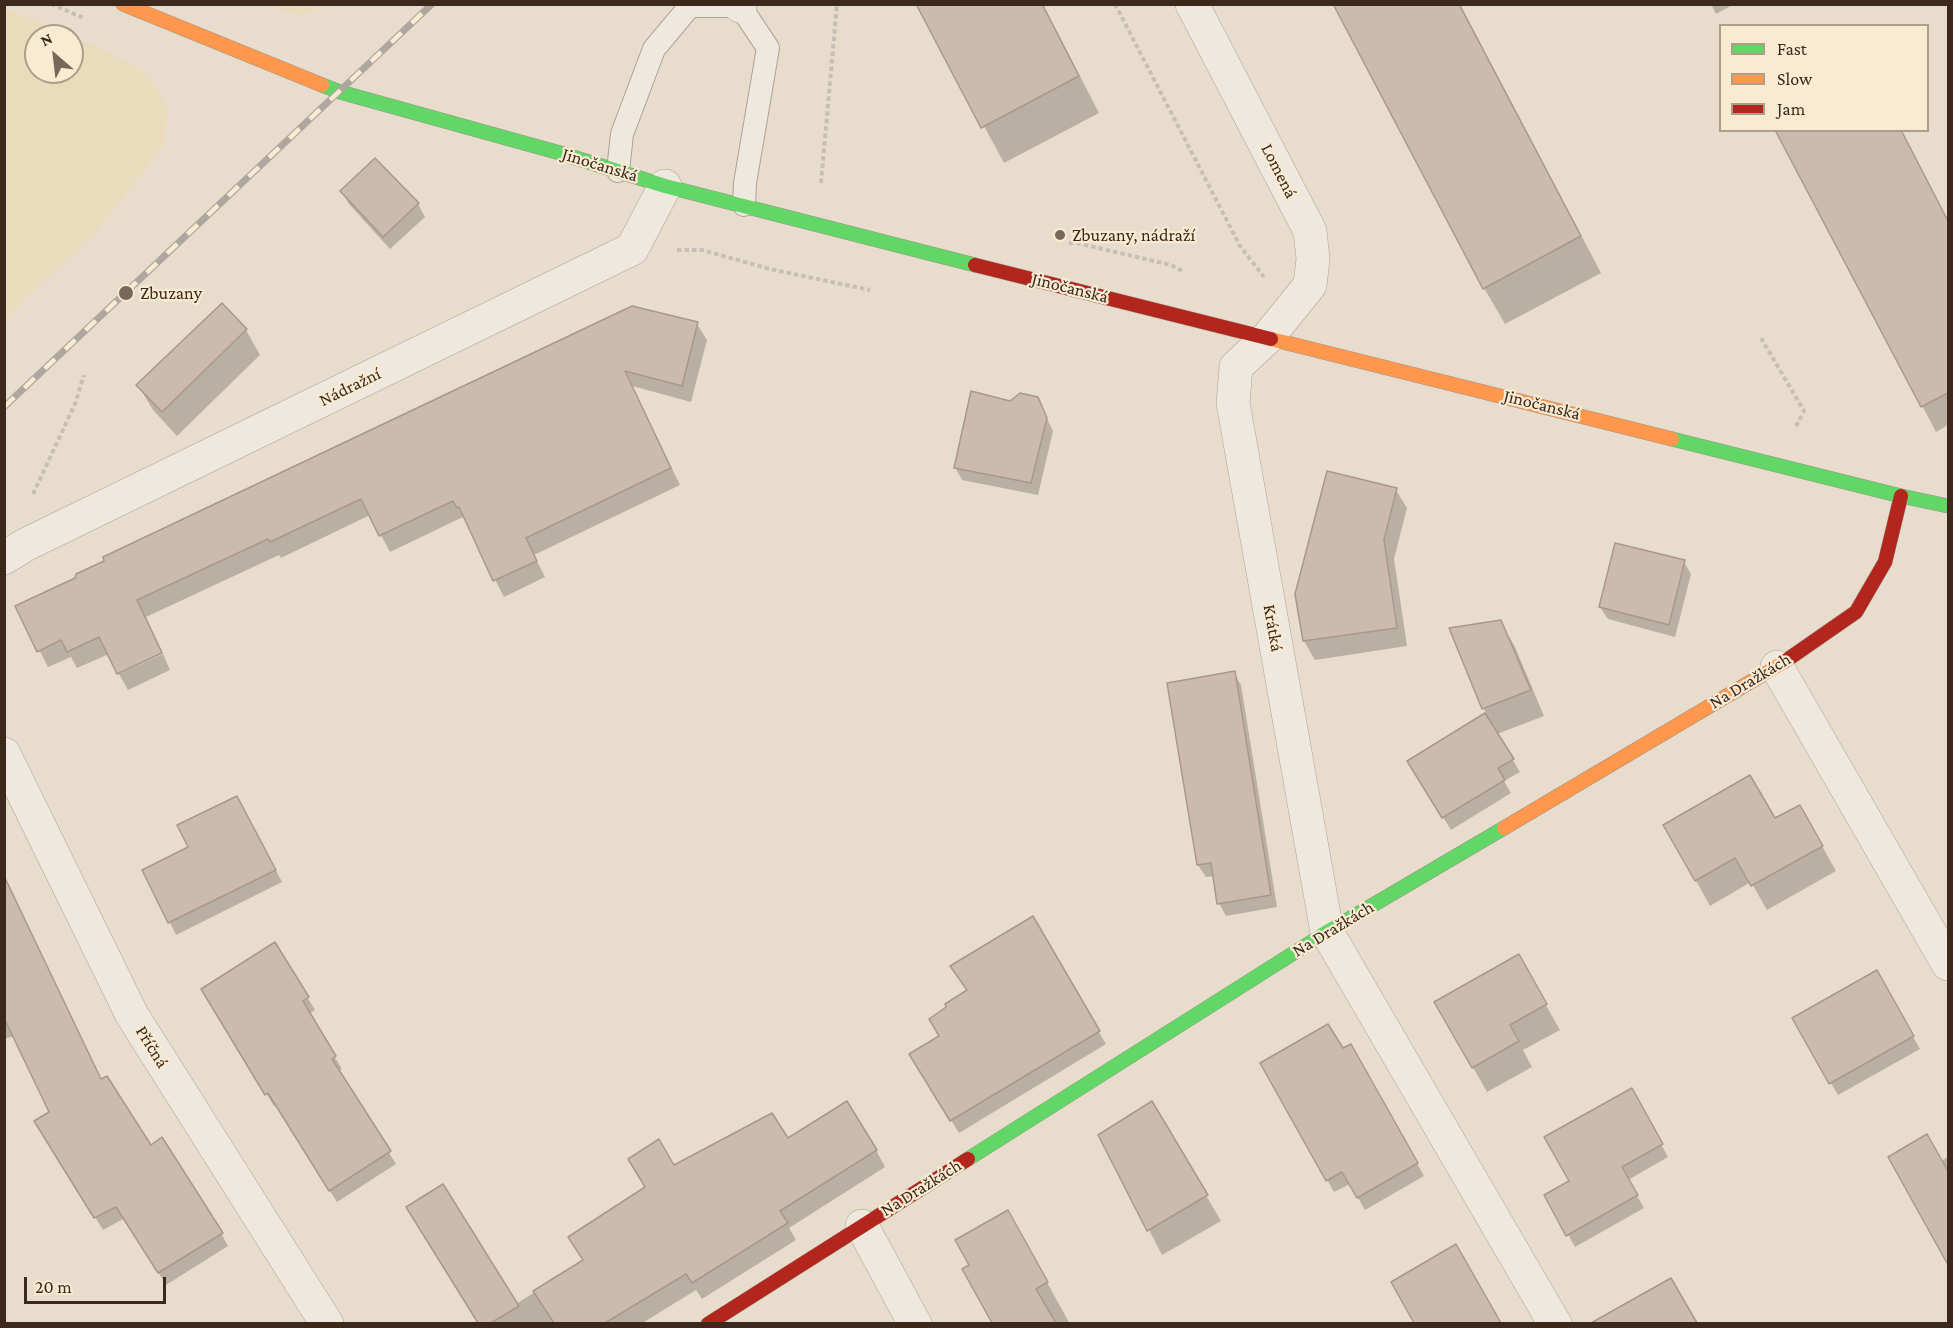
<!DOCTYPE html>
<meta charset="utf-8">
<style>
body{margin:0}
#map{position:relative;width:1953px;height:1328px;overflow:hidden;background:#e8ddcc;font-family:"Crimson Pro",serif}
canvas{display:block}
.frame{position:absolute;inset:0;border:6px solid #3d291c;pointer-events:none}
.legend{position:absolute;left:1719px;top:24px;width:210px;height:108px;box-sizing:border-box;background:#f9ead2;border:2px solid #ae9d89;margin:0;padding:8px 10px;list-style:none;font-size:18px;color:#3d291c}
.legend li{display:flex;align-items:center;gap:12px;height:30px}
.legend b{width:30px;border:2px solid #ae9d89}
.north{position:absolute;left:24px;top:24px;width:60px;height:60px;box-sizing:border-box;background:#f9ead2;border:2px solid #ae9d89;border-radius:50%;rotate:332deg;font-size:16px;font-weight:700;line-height:24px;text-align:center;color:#3d291c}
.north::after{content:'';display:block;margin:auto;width:21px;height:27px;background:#79685a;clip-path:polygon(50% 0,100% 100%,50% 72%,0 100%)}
.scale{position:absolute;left:24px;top:1277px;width:142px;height:27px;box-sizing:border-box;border:3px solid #3d291c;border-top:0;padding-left:8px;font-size:18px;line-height:21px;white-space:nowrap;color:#3d291c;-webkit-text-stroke:4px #f9ead2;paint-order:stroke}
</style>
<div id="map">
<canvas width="1953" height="1328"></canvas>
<div class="frame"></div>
<ul class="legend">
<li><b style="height:8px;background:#63d668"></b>Fast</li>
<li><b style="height:8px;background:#ff974d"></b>Slow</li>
<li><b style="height:8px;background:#b3261e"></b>Jam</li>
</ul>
<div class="north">N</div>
<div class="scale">20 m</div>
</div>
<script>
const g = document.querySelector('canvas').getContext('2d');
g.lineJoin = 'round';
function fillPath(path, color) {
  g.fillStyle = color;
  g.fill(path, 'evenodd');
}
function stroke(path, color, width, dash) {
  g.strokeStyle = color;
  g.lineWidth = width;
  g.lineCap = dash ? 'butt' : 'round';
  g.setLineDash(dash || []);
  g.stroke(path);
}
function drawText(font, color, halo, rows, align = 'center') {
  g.font = font + ' "Crimson Pro",serif';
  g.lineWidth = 4.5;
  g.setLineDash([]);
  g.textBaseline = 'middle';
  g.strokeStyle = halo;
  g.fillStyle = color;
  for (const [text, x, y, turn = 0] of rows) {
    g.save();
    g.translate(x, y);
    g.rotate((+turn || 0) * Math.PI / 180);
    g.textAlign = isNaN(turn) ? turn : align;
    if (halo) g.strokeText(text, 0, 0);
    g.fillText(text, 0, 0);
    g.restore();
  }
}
fillPath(new Path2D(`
 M 265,5 L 326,4 L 326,5 L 302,15 Z
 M 5,9 L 71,36 L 36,36 L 36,72 L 72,72 L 72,37 L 105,50 L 148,75 L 167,107 L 165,142 L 99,229 L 5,319 Z`), '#e9dbbc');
fillPath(new Path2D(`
 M 918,4 L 1043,4 L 1099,113 L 1004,163 Z
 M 1335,4 L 1460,4 L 1601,273 L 1505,324 L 1484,288 Z
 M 1711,4 L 1734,4 L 1716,14 Z
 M 1777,130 L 1901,130 L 1948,221 L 1948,425 L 1936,432 Z
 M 375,160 L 418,204 L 425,217 L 390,249 L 349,204 L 342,192 Z
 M 697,324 L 707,340 L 691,402 L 632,386 L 680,485 L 534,555 L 545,577 L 504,597 L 463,517 L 390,552 L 370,515 L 281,558 L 279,555 L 146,617 L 162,651 L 118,672 L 109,654 L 77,668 L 71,657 L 48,667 L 17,607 Z
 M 246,330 L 260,355 L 177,436 L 153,410 L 138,385 Z
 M 1037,399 L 1053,431 L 1038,495 L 962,480 L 955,467 L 1011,402 Z
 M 1396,490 L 1407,508 L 1394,559 L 1407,646 L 1315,660 L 1304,641 L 1296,594 Z
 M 1684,562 L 1691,574 L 1675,637 L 1608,619 L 1600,607 Z
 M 1501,622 L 1515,647 L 1544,716 L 1497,734 L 1520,772 L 1504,781 L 1511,793 L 1451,830 L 1409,761 L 1486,714 L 1451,629 Z
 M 163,654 L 170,670 L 128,690 L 119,674 Z
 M 1234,673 L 1241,685 L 1277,907 L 1226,916 L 1219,903 L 1215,876 L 1206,877 L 1198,865 L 1169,684 Z
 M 1800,807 L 1836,871 L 1767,910 L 1751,882 L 1710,906 L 1665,825 L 1775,820 Z
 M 244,810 L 282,882 L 176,935 L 144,870 L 190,848 Z
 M 4,874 L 101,1081 L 151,1147 L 221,1233 L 228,1246 L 166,1285 L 125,1218 L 103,1230 L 44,1134 L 51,1113 L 15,1036 L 4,1039 Z
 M 1032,919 L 1106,1044 L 959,1133 L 918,1067 L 941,1036 L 968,991 Z
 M 275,944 L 315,1010 L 309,1014 L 342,1069 L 338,1071 L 396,1164 L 337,1202 L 276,1105 L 274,1106 L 210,1002 Z
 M 1518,956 L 1560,1030 L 1523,1050 L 1532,1067 L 1487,1092 L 1436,1002 Z
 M 1876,972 L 1920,1049 L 1838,1095 L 1794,1018 Z
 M 1351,1046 L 1424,1176 L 1365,1210 L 1350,1184 L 1334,1192 L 1262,1063 L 1342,1050 Z
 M 1631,1090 L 1668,1157 L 1628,1180 L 1644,1208 L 1575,1247 L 1546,1195 L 1571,1182 Z
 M 1152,1103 L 1221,1221 L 1162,1255 L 1100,1135 Z
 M 788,1140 L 876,1150 L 885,1167 L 789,1228 L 796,1240 L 702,1299 L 696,1290 L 641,1324 L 479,1324 L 417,1224 L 516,1304 L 584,1261 L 646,1187 L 674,1167 Z
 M 1948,1157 L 1948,1233 L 1936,1240 L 1941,1161 Z
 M 1008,1212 L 1070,1324 L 994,1324 L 964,1270 L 971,1265 Z
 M 1455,1246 L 1499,1324 L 1416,1324 L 1393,1282 Z
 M 1671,1280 L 1695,1324 L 1618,1324 L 1612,1313 Z`), '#0003');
const building = new Path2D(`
 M 916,4 L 1042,4 L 1079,76 L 981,128 Z
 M 1333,4 L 1459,4 L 1581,236 L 1483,289 Z
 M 1775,130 L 1901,130 L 1948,221 L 1948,393 L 1921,407 Z
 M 375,158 L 419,203 L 383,237 L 340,191 Z
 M 222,303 L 247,329 L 162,412 L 136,385 Z
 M 632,306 L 698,322 L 682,386 L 625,371 L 671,468 L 526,538 L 537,561 L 493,581 L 459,507 L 457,508 L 453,501 L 379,536 L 361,499 L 270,542 L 268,539 L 137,600 L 162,653 L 117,674 L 99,637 L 67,652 L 61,640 L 37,652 L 15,606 L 75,578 L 76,574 L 104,561 L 103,557 Z
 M 971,391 L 1010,401 L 1020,393 L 1038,397 L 1047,418 L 1031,483 L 954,468 Z
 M 1327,471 L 1397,488 L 1384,540 L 1397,628 L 1303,641 L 1295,594 Z
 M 1615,543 L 1685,560 L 1669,625 L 1599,607 Z
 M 1501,620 L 1531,690 L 1482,709 L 1449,628 Z
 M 1235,671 L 1271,895 L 1217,904 L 1211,863 L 1197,865 L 1167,683 Z
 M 1485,713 L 1514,759 L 1498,768 L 1505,780 L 1442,818 L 1407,761 Z
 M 1750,775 L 1775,818 L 1800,805 L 1823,846 L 1751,886 L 1735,858 L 1695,881 L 1663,825 Z
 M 237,796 L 276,870 L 168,923 L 142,870 L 188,847 L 177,825 Z
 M 4,876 L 101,1079 L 107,1076 L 151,1145 L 162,1137 L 223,1233 L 158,1273 L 116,1207 L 94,1218 L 34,1121 L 49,1112 L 4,1018 Z
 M 1033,916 L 1100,1031 L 950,1121 L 909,1054 L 939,1036 L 929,1019 L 946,1007 L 945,1004 L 967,990 L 950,966 Z
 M 275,942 L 309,997 L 303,1001 L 336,1056 L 332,1059 L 391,1151 L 329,1191 L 268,1093 L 265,1095 L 201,989 Z
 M 1519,954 L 1547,1004 L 1510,1025 L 1519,1041 L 1472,1068 L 1434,1002 Z
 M 1877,970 L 1914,1036 L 1829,1084 L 1792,1018 Z
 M 1328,1024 L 1343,1048 L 1351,1044 L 1418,1163 L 1357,1198 L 1342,1172 L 1326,1181 L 1260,1063 Z
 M 1632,1088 L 1663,1144 L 1622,1167 L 1638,1195 L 1566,1236 L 1544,1195 L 1569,1181 L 1544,1137 Z
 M 847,1101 L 877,1150 L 780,1211 L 788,1223 L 692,1283 L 686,1274 L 605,1323 L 554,1323 L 533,1291 L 583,1260 L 568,1237 L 645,1187 L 628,1159 L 659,1139 L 674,1165 L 772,1113 L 788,1138 Z
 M 1152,1101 L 1208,1195 L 1147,1231 L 1098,1135 Z
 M 1927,1134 L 1948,1171 L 1948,1265 L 1888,1157 Z
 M 443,1184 L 519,1306 L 491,1323 L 478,1323 L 406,1207 Z
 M 1008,1210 L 1048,1282 L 1036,1289 L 1056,1323 L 992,1323 L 962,1269 L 969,1265 L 955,1240 Z
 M 1456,1244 L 1501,1323 L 1414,1323 L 1391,1282 Z
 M 1671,1278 L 1697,1323 L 1591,1323 Z`);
fillPath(building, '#ccbaad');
stroke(building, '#a8988b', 1.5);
const lane = new Path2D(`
 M 618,171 L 622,134 L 654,49 L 690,6 L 740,6 L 768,48 L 745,183 L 744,205`);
const street = new Path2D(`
 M 1192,4 L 1310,231 L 1313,259 L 1310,285 L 1268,337 L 1236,367 L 1233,403 L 1327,932 L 1555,1324
 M 740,6 L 740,4
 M 4,558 L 25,545 L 632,249 L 665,186
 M 1777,667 L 1948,964
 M 4,754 L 132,1015 L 327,1324
 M 862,1226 L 915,1324`);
const fast = new Path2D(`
 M 322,85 L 340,92 L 560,153 L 665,186 L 975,265
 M 1672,439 L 1901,496 L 1948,506
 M 968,1159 L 1327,932 L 1504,828`);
const slow = new Path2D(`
 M 123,4 L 322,85
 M 1271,339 L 1672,439
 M 1504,828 L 1784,662`);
const jam = new Path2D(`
 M 975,265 L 1271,339
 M 1784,662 L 1856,612 L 1885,562 L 1901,496
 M 708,1324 L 968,1159`);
stroke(lane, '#ada296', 24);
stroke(street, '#ada296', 34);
stroke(fast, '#9d9286', 15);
stroke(slow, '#9d9286', 15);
stroke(jam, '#9d9286', 15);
stroke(new Path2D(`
 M 51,4 L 84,18
 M 1115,4 L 1240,246 L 1264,277
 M 821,183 L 837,4
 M 1069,243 L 1077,243 L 1171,265 L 1184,272
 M 677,250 L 702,250 L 770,269 L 870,290
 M 1761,338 L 1804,411 L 1795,428
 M 33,494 L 75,404 L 84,375`), '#c7bfb6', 4, [4.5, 3]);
stroke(lane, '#efe8df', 22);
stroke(street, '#efe8df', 33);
stroke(fast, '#63d668', 14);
stroke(slow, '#ff974d', 14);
stroke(jam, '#b3261e', 14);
const rail = new Path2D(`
 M 4,407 L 432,4`);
stroke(rail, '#aea7a0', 7);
stroke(rail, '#f9ead2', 4.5, [14]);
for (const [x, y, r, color] of [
 [1060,235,6,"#79685a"],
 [126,293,8,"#79685a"]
]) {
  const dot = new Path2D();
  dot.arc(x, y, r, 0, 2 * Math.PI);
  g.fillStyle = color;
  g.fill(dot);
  stroke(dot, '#f9ead2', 2);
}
drawText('18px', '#3d291c', '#f9ead2', [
 ["Jinočanská",600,165,17],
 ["Lomená",1279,171,63],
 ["Jinočanská",1070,288,14],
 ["Nádražní",350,387,-26],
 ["Jinočanská",1542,405,14],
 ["Krátká",1273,628,80],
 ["Na Dražkách",1750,681,-31],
 ["Na Dražkách",1333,929,-31],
 ["Příčná",152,1047,58],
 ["Na Dražkách",921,1188,-32]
]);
drawText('18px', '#3d291c', '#f9ead2', [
 ["Zbuzany, nádraží",1072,235],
 ["Zbuzany",140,293]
], 'left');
</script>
